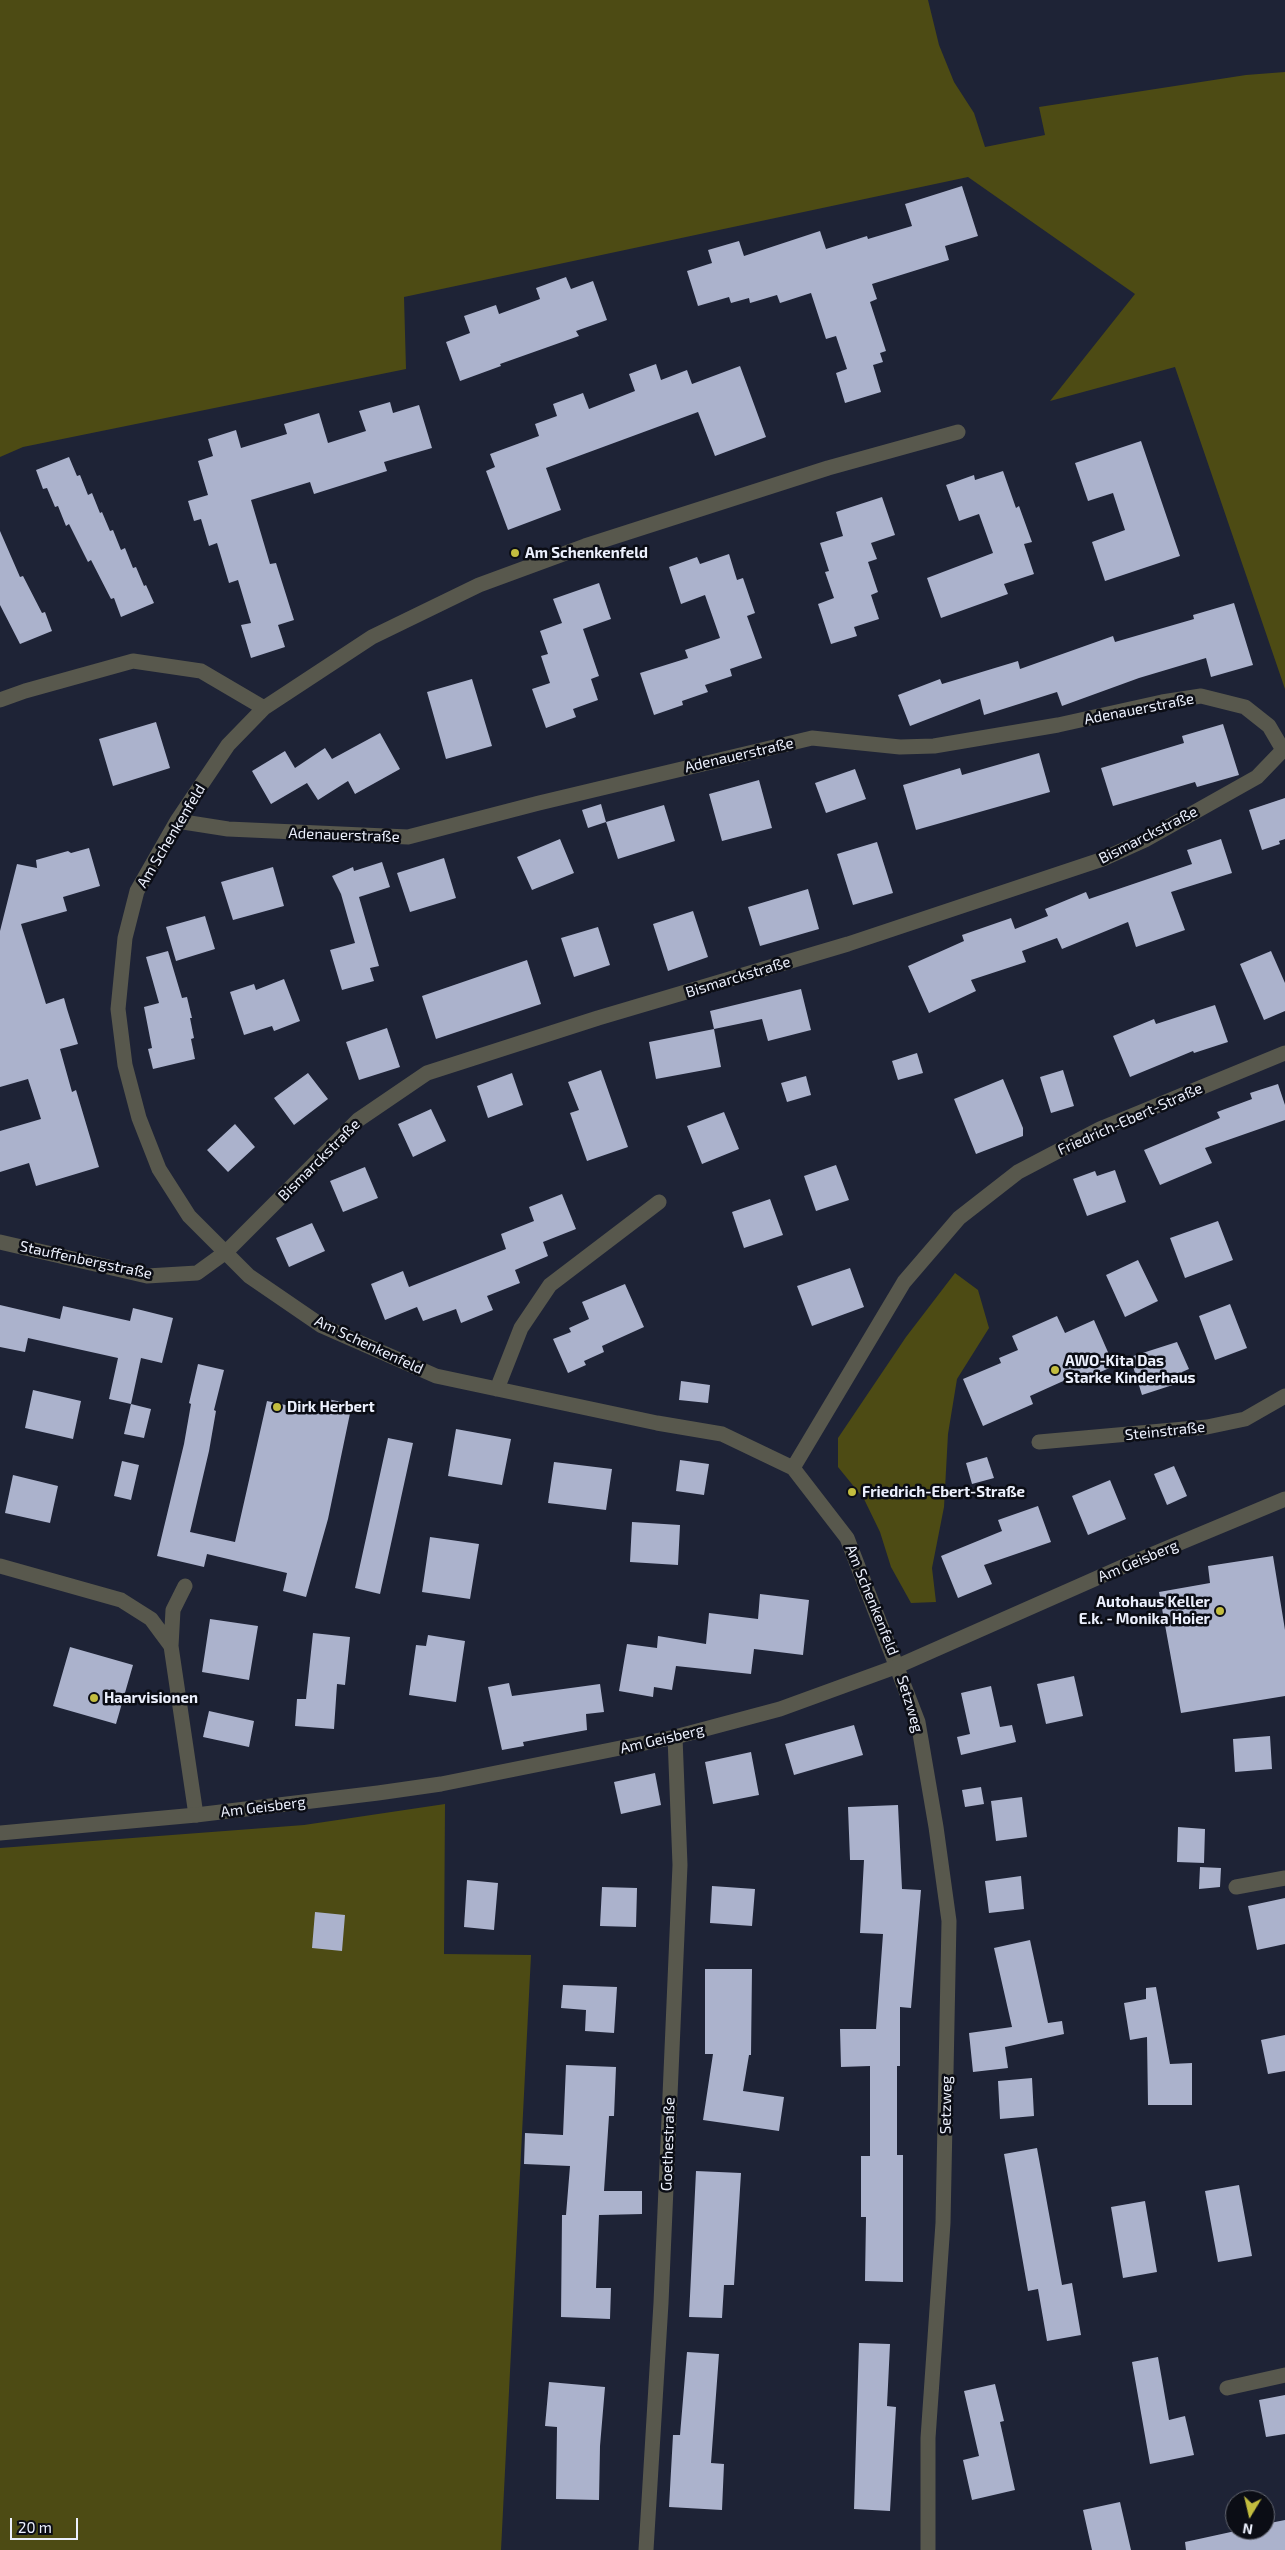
<!DOCTYPE html>
<meta charset="utf-8">
<style>
body{margin:0}
#map{position:relative;width:1285px;height:2550px;overflow:hidden;background:#1e2336;font-family:"Exo 2",sans-serif}
canvas{display:block}
.north{position:absolute;left:1225px;top:2490px;width:50px;height:50px;box-sizing:border-box;background:#0b0d15;border:1px solid #656872;border-radius:50%;rotate:189deg;font-size:14px;font-weight:700;line-height:20px;text-align:center;color:#ecf0fd}
.north::after{content:'';display:block;margin:auto;width:18px;height:22px;background:#c3bd3f;clip-path:polygon(50% 0,100% 100%,50% 72%,0 100%)}
.scale{position:absolute;left:10px;top:2518px;width:68px;height:22px;box-sizing:border-box;border:2px solid #ecf0fd;border-top:0;padding-left:6px;font-size:15px;line-height:18px;white-space:nowrap;color:#ecf0fd;-webkit-text-stroke:4px #0b0d15;paint-order:stroke}
</style>
<div id="map">
<canvas width="1285" height="2550"></canvas>
<div class="north">N</div>
<div class="scale">20 m</div>
</div>
<script>
const g = document.querySelector('canvas').getContext('2d');
g.lineJoin = 'round';
function fillPath(path, color) {
  g.fillStyle = color;
  g.fill(path, 'evenodd');
}
function stroke(path, color, width, dash) {
  g.strokeStyle = color;
  g.lineWidth = width;
  g.lineCap = dash ? 'butt' : 'round';
  g.setLineDash(dash || []);
  g.stroke(path);
}
function drawText(font, color, halo, rows, align = 'center') {
  g.font = font + ' "Exo 2",sans-serif';
  g.lineWidth = 5;
  g.setLineDash([]);
  g.textBaseline = 'middle';
  g.strokeStyle = halo;
  g.fillStyle = color;
  for (const [text, x, y, turn = 0] of rows) {
    g.save();
    g.translate(x, y);
    g.rotate((+turn || 0) * Math.PI / 180);
    g.textAlign = isNaN(turn) ? turn : align;
    if (halo) g.strokeText(text, 0, 0);
    g.fillText(text, 0, 0);
    g.restore();
  }
}
fillPath(new Path2D(`
 M 0,0 L 928,0 L 939,45 L 954,82 L 974,113 L 985,147 L 1045,135 L 1039,107 L 1246,75 L 1285,72 L 1285,689 L 1175,367 L 1050,401 L 1135,294 L 968,177 L 404,297 L 406,369 L 23,447 L 0,457 Z
 M 955,1273 L 978,1290 L 989,1328 L 957,1379 L 948,1434 L 944,1507 L 932,1568 L 936,1602 L 911,1603 L 891,1567 L 880,1532 L 864,1499 L 838,1467 L 838,1438 L 906,1337 Z
 M 445,1804 L 444,1954 L 531,1955 L 501,2550 L 0,2550 L 0,1848 L 304,1825 Z`), '#4d4b14');
fillPath(new Path2D(`
 M 962,186 L 978,236 L 945,246 L 949,260 L 872,284 L 877,299 L 870,302 L 886,351 L 880,353 L 883,362 L 873,365 L 881,392 L 845,403 L 836,373 L 847,369 L 836,336 L 826,339 L 811,293 L 780,303 L 777,295 L 750,303 L 749,298 L 731,303 L 729,297 L 698,306 L 687,271 L 712,263 L 708,250 L 739,241 L 744,256 L 820,231 L 826,249 L 867,236 L 868,239 L 912,226 L 905,204 Z
 M 566,277 L 571,289 L 593,281 L 607,320 L 576,331 L 579,336 L 500,364 L 501,366 L 460,381 L 446,342 L 470,333 L 464,316 L 496,305 L 499,314 L 540,299 L 536,288 Z
 M 656,364 L 661,380 L 687,370 L 692,384 L 740,366 L 766,437 L 715,456 L 698,412 L 546,468 L 561,510 L 508,530 L 486,471 L 495,467 L 490,454 L 539,436 L 535,424 L 557,416 L 553,404 L 583,393 L 589,409 L 635,391 L 629,374 Z
 M 390,402 L 393,413 L 419,405 L 432,448 L 384,462 L 387,471 L 314,494 L 310,482 L 251,500 L 270,564 L 276,563 L 294,620 L 278,625 L 285,647 L 251,658 L 241,625 L 251,623 L 238,580 L 229,583 L 217,543 L 209,546 L 201,519 L 194,521 L 188,501 L 208,495 L 198,461 L 213,456 L 208,439 L 236,430 L 241,448 L 287,434 L 284,424 L 319,413 L 328,443 L 366,431 L 359,411 Z
 M 1141,441 L 1180,556 L 1105,581 L 1092,542 L 1125,530 L 1113,493 L 1088,501 L 1075,463 Z
 M 69,457 L 77,476 L 80,475 L 88,495 L 92,493 L 100,513 L 102,512 L 110,531 L 113,530 L 121,550 L 125,548 L 133,568 L 136,567 L 144,586 L 146,585 L 154,603 L 121,617 L 114,598 L 111,599 L 91,560 L 88,562 L 69,524 L 66,526 L 58,506 L 55,507 L 47,488 L 43,489 L 36,470 Z
 M 1003,471 L 1016,508 L 1019,506 L 1032,542 L 1024,544 L 1034,574 L 1004,584 L 1008,594 L 941,618 L 927,578 L 993,553 L 979,514 L 959,521 L 946,485 L 974,475 L 975,480 Z
 M 882,497 L 895,535 L 871,543 L 877,559 L 868,562 L 878,592 L 871,595 L 879,619 L 854,627 L 857,636 L 831,644 L 818,604 L 834,598 L 825,572 L 829,571 L 820,543 L 843,536 L 836,512 Z
 M 0,531 L 20,577 L 23,576 L 42,613 L 45,612 L 52,631 L 20,644 L 0,605 Z
 M 729,554 L 737,580 L 743,578 L 755,613 L 747,616 L 762,658 L 730,669 L 732,676 L 705,685 L 708,692 L 682,701 L 683,705 L 654,715 L 640,673 L 688,658 L 685,650 L 720,638 L 705,595 L 681,604 L 669,567 L 697,557 L 700,564 Z
 M 599,583 L 611,619 L 583,629 L 599,676 L 591,679 L 598,700 L 573,709 L 576,717 L 546,728 L 532,689 L 550,683 L 541,656 L 548,654 L 540,631 L 562,623 L 553,599 Z
 M 1234,603 L 1253,665 L 1211,677 L 1206,658 L 1139,678 L 1062,706 L 1057,692 L 984,715 L 980,699 L 910,726 L 898,695 L 940,679 L 942,684 L 1018,661 L 1020,669 L 1113,636 L 1115,642 L 1194,619 L 1193,615 Z
 M 472,679 L 492,746 L 446,759 L 427,692 Z
 M 156,722 L 170,768 L 113,786 L 99,739 Z
 M 1223,724 L 1239,775 L 1197,787 L 1195,782 L 1113,806 L 1101,768 L 1184,743 L 1182,736 Z
 M 380,733 L 400,769 L 355,794 L 348,781 L 318,800 L 307,783 L 271,804 L 252,771 L 285,751 L 295,768 L 325,748 L 332,759 Z
 M 1039,753 L 1050,792 L 916,830 L 903,785 L 960,768 L 962,775 Z
 M 855,769 L 866,799 L 826,813 L 815,783 Z
 M 759,780 L 772,828 L 722,841 L 709,794 Z
 M 1285,798 L 1285,839 L 1279,841 L 1280,844 L 1262,850 L 1249,810 Z
 M 601,804 L 606,822 L 588,828 L 582,810 Z
 M 664,805 L 675,841 L 618,859 L 606,822 Z
 M 560,839 L 574,873 L 532,890 L 517,857 Z
 M 1221,839 L 1232,873 L 1171,892 L 1185,930 L 1136,947 L 1128,922 L 1062,949 L 1057,938 L 1022,951 L 1026,962 L 971,980 L 976,991 L 929,1013 L 908,966 L 964,941 L 962,935 L 1011,918 L 1015,929 L 1048,916 L 1045,909 L 1086,892 L 1089,899 L 1192,864 L 1187,850 Z
 M 877,842 L 893,893 L 853,905 L 837,854 Z
 M 89,848 L 100,886 L 63,897 L 67,911 L 21,924 L 46,1004 L 64,998 L 67,1009 L 78,1044 L 60,1049 L 72,1092 L 76,1090 L 99,1167 L 36,1186 L 29,1163 L 0,1172 L 0,1131 L 41,1119 L 28,1079 L 0,1087 L 0,931 L 17,864 L 37,868 L 36,860 L 68,851 L 71,853 Z
 M 444,858 L 456,898 L 410,912 L 397,873 Z
 M 382,862 L 390,887 L 359,897 L 379,966 L 370,968 L 374,981 L 342,990 L 330,950 L 355,943 L 341,894 L 332,876 L 353,867 L 354,871 Z
 M 273,867 L 284,906 L 233,920 L 221,882 Z
 M 808,889 L 819,929 L 760,946 L 748,907 Z
 M 693,911 L 708,957 L 668,971 L 653,924 Z
 M 205,916 L 215,949 L 176,961 L 166,927 Z
 M 598,927 L 610,965 L 574,977 L 561,938 Z
 M 168,951 L 182,998 L 187,997 L 192,1018 L 190,1018 L 194,1038 L 191,1039 L 195,1059 L 153,1069 L 148,1049 L 152,1048 L 144,1007 L 159,1003 L 146,957 Z
 M 1271,951 L 1285,983 L 1285,1011 L 1264,1020 L 1240,964 Z
 M 527,960 L 541,1004 L 436,1039 L 422,996 Z
 M 284,979 L 300,1021 L 274,1031 L 272,1026 L 244,1035 L 230,992 L 254,984 L 256,990 Z
 M 801,989 L 811,1030 L 768,1041 L 762,1019 L 714,1029 L 710,1011 Z
 M 1215,1005 L 1228,1042 L 1194,1053 L 1193,1051 L 1130,1077 L 1113,1036 L 1154,1019 L 1156,1024 Z
 M 387,1028 L 400,1067 L 359,1080 L 346,1042 Z
 M 714,1029 L 721,1067 L 656,1079 L 649,1042 Z
 M 917,1053 L 923,1073 L 898,1080 L 892,1061 Z
 M 601,1070 L 628,1147 L 587,1161 L 570,1113 L 579,1110 L 568,1082 Z
 M 1063,1070 L 1074,1106 L 1051,1113 L 1040,1077 Z
 M 308,1073 L 328,1099 L 294,1125 L 274,1098 Z
 M 512,1073 L 523,1105 L 488,1118 L 477,1086 Z
 M 806,1076 L 811,1095 L 787,1102 L 781,1083 Z
 M 1003,1079 L 1023,1128 L 1023,1136 L 976,1154 L 954,1099 Z
 M 1278,1084 L 1285,1105 L 1285,1120 L 1205,1148 L 1212,1163 L 1160,1185 L 1144,1150 L 1220,1118 L 1217,1112 L 1252,1099 L 1250,1093 Z
 M 431,1109 L 446,1141 L 413,1157 L 398,1124 Z
 M 724,1112 L 739,1149 L 702,1164 L 687,1126 Z
 M 235,1124 L 255,1147 L 228,1172 L 207,1150 Z
 M 836,1165 L 849,1200 L 816,1211 L 804,1176 Z
 M 365,1167 L 378,1198 L 343,1212 L 330,1181 Z
 M 1115,1170 L 1126,1202 L 1087,1216 L 1073,1179 L 1095,1171 L 1097,1176 Z
 M 562,1194 L 576,1229 L 543,1242 L 548,1256 L 515,1270 L 520,1283 L 487,1296 L 493,1310 L 461,1323 L 456,1309 L 423,1321 L 417,1307 L 385,1320 L 371,1284 L 403,1271 L 409,1287 L 506,1249 L 501,1234 L 534,1221 L 529,1207 Z
 M 770,1199 L 783,1235 L 744,1248 L 732,1212 Z
 M 1218,1221 L 1233,1260 L 1185,1278 L 1170,1238 Z
 M 312,1223 L 325,1251 L 289,1267 L 276,1238 Z
 M 1138,1260 L 1158,1301 L 1125,1317 L 1106,1275 Z
 M 850,1268 L 864,1307 L 812,1326 L 797,1286 Z
 M 625,1284 L 644,1327 L 602,1346 L 604,1352 L 584,1361 L 586,1365 L 568,1373 L 553,1339 L 571,1332 L 569,1328 L 589,1319 L 582,1302 Z
 M 1230,1304 L 1247,1348 L 1215,1360 L 1199,1316 Z
 M 0,1305 L 60,1319 L 63,1306 L 130,1321 L 133,1308 L 173,1318 L 162,1363 L 141,1358 L 131,1404 L 109,1399 L 118,1358 L 28,1338 L 25,1352 L 0,1347 Z
 M 1057,1316 L 1065,1333 L 1094,1320 L 1114,1366 L 1073,1384 L 1070,1378 L 1030,1396 L 1033,1404 L 983,1426 L 963,1379 L 1001,1363 L 999,1358 L 1018,1350 L 1012,1336 Z
 M 1177,1342 L 1189,1369 L 1182,1372 L 1185,1381 L 1142,1395 L 1130,1357 Z
 M 198,1364 L 224,1370 L 214,1410 L 216,1411 L 209,1451 L 190,1532 L 235,1542 L 267,1401 L 323,1413 L 327,1399 L 352,1404 L 328,1519 L 306,1597 L 283,1591 L 287,1573 L 207,1554 L 204,1567 L 157,1556 L 184,1444 L 191,1404 L 189,1403 Z
 M 681,1381 L 710,1385 L 708,1403 L 679,1400 Z
 M 33,1390 L 81,1401 L 73,1439 L 25,1428 Z
 M 131,1404 L 151,1409 L 144,1438 L 124,1434 Z
 M 456,1429 L 511,1439 L 502,1485 L 448,1476 Z
 M 388,1438 L 413,1443 L 380,1594 L 355,1588 Z
 M 987,1457 L 994,1478 L 972,1484 L 966,1463 Z
 M 680,1460 L 709,1464 L 704,1495 L 676,1491 Z
 M 122,1461 L 139,1465 L 131,1500 L 114,1496 Z
 M 554,1462 L 612,1469 L 606,1510 L 548,1503 Z
 M 1174,1466 L 1187,1496 L 1167,1505 L 1154,1474 Z
 M 13,1475 L 58,1486 L 50,1523 L 5,1513 Z
 M 1110,1480 L 1126,1519 L 1088,1535 L 1072,1496 Z
 M 1038,1506 L 1051,1542 L 984,1565 L 992,1584 L 958,1598 L 941,1556 L 1002,1531 L 998,1520 Z
 M 632,1522 L 680,1525 L 678,1565 L 630,1562 Z
 M 430,1537 L 479,1544 L 470,1599 L 422,1592 Z
 M 1273,1556 L 1285,1630 L 1285,1696 L 1181,1713 L 1159,1592 L 1210,1583 L 1208,1566 Z
 M 760,1594 L 809,1600 L 803,1655 L 754,1649 L 751,1674 L 676,1666 L 672,1690 L 654,1687 L 653,1697 L 619,1691 L 627,1644 L 657,1648 L 658,1636 L 706,1644 L 709,1613 L 758,1619 Z
 M 210,1619 L 258,1626 L 249,1680 L 202,1672 Z
 M 313,1633 L 350,1637 L 345,1685 L 337,1684 L 334,1729 L 295,1726 L 297,1699 L 306,1699 Z
 M 428,1635 L 465,1641 L 456,1702 L 409,1695 L 416,1645 L 426,1646 Z
 M 70,1647 L 133,1665 L 116,1724 L 53,1706 Z
 M 1074,1676 L 1083,1716 L 1046,1724 L 1037,1684 Z
 M 509,1683 L 512,1696 L 600,1684 L 604,1712 L 586,1714 L 587,1730 L 523,1742 L 524,1746 L 502,1750 L 488,1687 Z
 M 991,1686 L 1000,1727 L 1012,1725 L 1016,1742 L 961,1755 L 957,1737 L 970,1734 L 961,1693 Z
 M 209,1711 L 254,1721 L 249,1747 L 203,1737 Z
 M 854,1725 L 863,1755 L 794,1775 L 785,1744 Z
 M 1270,1736 L 1272,1769 L 1235,1772 L 1233,1739 Z
 M 751,1752 L 759,1795 L 713,1804 L 705,1762 Z
 M 655,1773 L 661,1805 L 621,1814 L 614,1782 Z
 M 981,1787 L 984,1804 L 965,1807 L 962,1790 Z
 M 1022,1797 L 1027,1837 L 996,1841 L 991,1801 Z
 M 898,1805 L 902,1889 L 921,1890 L 911,2008 L 900,2007 L 900,2066 L 897,2066 L 897,2155 L 903,2155 L 903,2282 L 865,2281 L 866,2217 L 861,2217 L 861,2156 L 870,2156 L 870,2066 L 841,2067 L 840,2029 L 876,2029 L 883,1934 L 860,1933 L 864,1860 L 850,1860 L 848,1807 Z
 M 1178,1827 L 1205,1829 L 1204,1863 L 1177,1862 Z
 M 1200,1867 L 1221,1868 L 1220,1887 L 1199,1889 Z
 M 1021,1876 L 1024,1909 L 989,1913 L 985,1881 Z
 M 467,1880 L 498,1883 L 494,1930 L 464,1927 Z
 M 712,1886 L 755,1889 L 752,1926 L 710,1923 Z
 M 602,1887 L 637,1888 L 636,1927 L 600,1926 Z
 M 1285,1898 L 1285,1944 L 1257,1950 L 1248,1906 Z
 M 315,1912 L 345,1915 L 342,1951 L 312,1948 Z
 M 1030,1940 L 1048,2023 L 1062,2021 L 1064,2034 L 1005,2047 L 1008,2068 L 973,2072 L 969,2033 L 1012,2027 L 994,1948 Z
 M 705,1969 L 752,1969 L 751,2055 L 749,2055 L 743,2091 L 784,2097 L 779,2131 L 703,2120 L 713,2054 L 705,2054 Z
 M 563,1985 L 617,1987 L 614,2033 L 585,2031 L 586,2010 L 561,2008 Z
 M 1156,1987 L 1170,2064 L 1192,2063 L 1192,2105 L 1148,2105 L 1147,2037 L 1130,2040 L 1124,2003 L 1146,1999 L 1146,1988 Z
 M 1285,2035 L 1285,2071 L 1268,2074 L 1261,2040 Z
 M 566,2065 L 616,2067 L 614,2116 L 609,2116 L 604,2191 L 642,2191 L 642,2214 L 599,2215 L 596,2288 L 611,2288 L 610,2319 L 561,2317 L 562,2215 L 566,2215 L 570,2166 L 524,2164 L 525,2133 L 563,2135 Z
 M 1032,2078 L 1034,2116 L 1000,2119 L 998,2081 Z
 M 1037,2148 L 1062,2285 L 1072,2283 L 1081,2335 L 1047,2341 L 1038,2289 L 1028,2291 L 1004,2154 Z
 M 696,2171 L 741,2173 L 734,2285 L 724,2285 L 722,2318 L 689,2317 Z
 M 1239,2185 L 1252,2256 L 1218,2262 L 1205,2191 Z
 M 1145,2201 L 1157,2272 L 1123,2278 L 1111,2207 Z
 M 859,2343 L 890,2344 L 887,2406 L 896,2407 L 890,2511 L 854,2509 Z
 M 687,2352 L 719,2354 L 711,2463 L 724,2464 L 722,2510 L 669,2507 L 673,2435 L 680,2435 Z
 M 1158,2357 L 1169,2420 L 1185,2416 L 1194,2455 L 1150,2464 L 1132,2362 Z
 M 549,2382 L 605,2387 L 600,2446 L 599,2500 L 556,2499 L 557,2427 L 545,2426 Z
 M 995,2384 L 1004,2421 L 1000,2422 L 1015,2490 L 972,2500 L 963,2460 L 979,2456 L 964,2391 Z
 M 1285,2395 L 1285,2434 L 1266,2437 L 1259,2400 Z
 M 1120,2502 L 1131,2550 L 1092,2550 L 1083,2510 Z
 M 1285,2520 L 1285,2550 L 1186,2550 L 1185,2542 L 1240,2530 L 1265,2530 L 1265,2524 Z`), '#abb2cc');
stroke(new Path2D(`
 M 0,700 L 25,691 L 133,661 L 201,671 L 264,708
 M 0,1242 L 147,1276 L 197,1273 L 226,1252 L 358,1120 L 427,1073 L 598,1018 L 848,944 L 1103,859 L 1145,840 L 1257,777 L 1283,750 L 1269,726 L 1245,707 L 1201,696 L 1162,702 L 1058,725 L 934,746 L 900,747 L 812,738 L 539,803 L 408,837 L 228,829 L 177,821
 M 497,1389 L 521,1328 L 550,1285 L 659,1202
 M 1039,1442 L 1207,1427 L 1245,1419 L 1285,1396
 M 793,1468 L 904,1282 L 959,1218 L 1018,1172 L 1100,1129 L 1285,1053
 M 0,1566 L 121,1600 L 151,1619 L 171,1646 L 196,1815
 M 171,1646 L 173,1610 L 185,1586
 M 1236,1887 L 1285,1878
 M 1227,2388 L 1285,2375
 M 646,2550 L 661,2303 L 680,1865 L 675,1737
 M 928,2550 L 928,2438 L 943,2223 L 949,1921 L 936,1827 L 918,1722 L 847,1538 L 793,1468 L 722,1434 L 657,1423 L 436,1376 L 322,1326 L 249,1276 L 189,1216 L 159,1169 L 139,1118 L 125,1065 L 118,1009 L 125,938 L 137,891 L 177,821 L 228,745 L 264,708 L 372,637 L 479,585 L 585,546 L 828,468 L 958,432`), '#58584d', 15);
stroke(new Path2D(`
 M 0,1833 L 196,1815 L 378,1793 L 441,1784 L 675,1737 L 780,1709 L 898,1666 L 1122,1567 L 1285,1499`), '#58584d', 15);
for (const [x, y, r, color] of [
 [515,553,5,"#c3bd3f"],
 [1055,1370,5,"#c3bd3f"],
 [277,1407,5,"#c3bd3f"],
 [852,1492,5,"#c3bd3f"],
 [1220,1611,5,"#c3bd3f"],
 [94,1698,5,"#c3bd3f"]
]) {
  const dot = new Path2D();
  dot.arc(x, y, r, 0, 2 * Math.PI);
  g.fillStyle = color;
  g.fill(dot);
  stroke(dot, '#0b0d15', 2);
}
drawText('bold 15px', '#ecf0fd', '#0b0d15', [
 ["Am Schenkenfeld",525,553],
 ["AWO-Kita Das",1065,1361],
 ["Starke Kinderhaus",1065,1378],
 ["Dirk Herbert",287,1407],
 ["Friedrich-Ebert-Straße",862,1492],
 ["Autohaus Keller",1210,1602,"right"],
 ["E.k. - Monika Hoier",1210,1619,"right"],
 ["Haarvisionen",104,1698]
], 'left');
drawText('15px', '#ecf0fd', '#0b0d15', [
 ["Adenauerstraße",1139,709,-11],
 ["Adenauerstraße",739,755,-13],
 ["Adenauerstraße",344,835,2],
 ["Bismarckstraße",1148,835,-27],
 ["Am Schenkenfeld",171,836,-59],
 ["Bismarckstraße",738,977,-17],
 ["Friedrich-Ebert-Straße",1130,1119,-24],
 ["Bismarckstraße",319,1160,-45],
 ["Stauffenbergstraße",86,1260,12],
 ["Am Schenkenfeld",369,1345,25],
 ["Steinstraße",1165,1431,-6],
 ["Am Geisberg",1138,1561,-23],
 ["Am Schenkenfeld",872,1600,68],
 ["Setzweg",910,1704,73],
 ["Am Geisberg",662,1739,-13],
 ["Am Geisberg",263,1807,-7],
 ["Setzweg",946,2105,-89],
 ["Goethestraße",668,2144,-88]
]);
</script>
